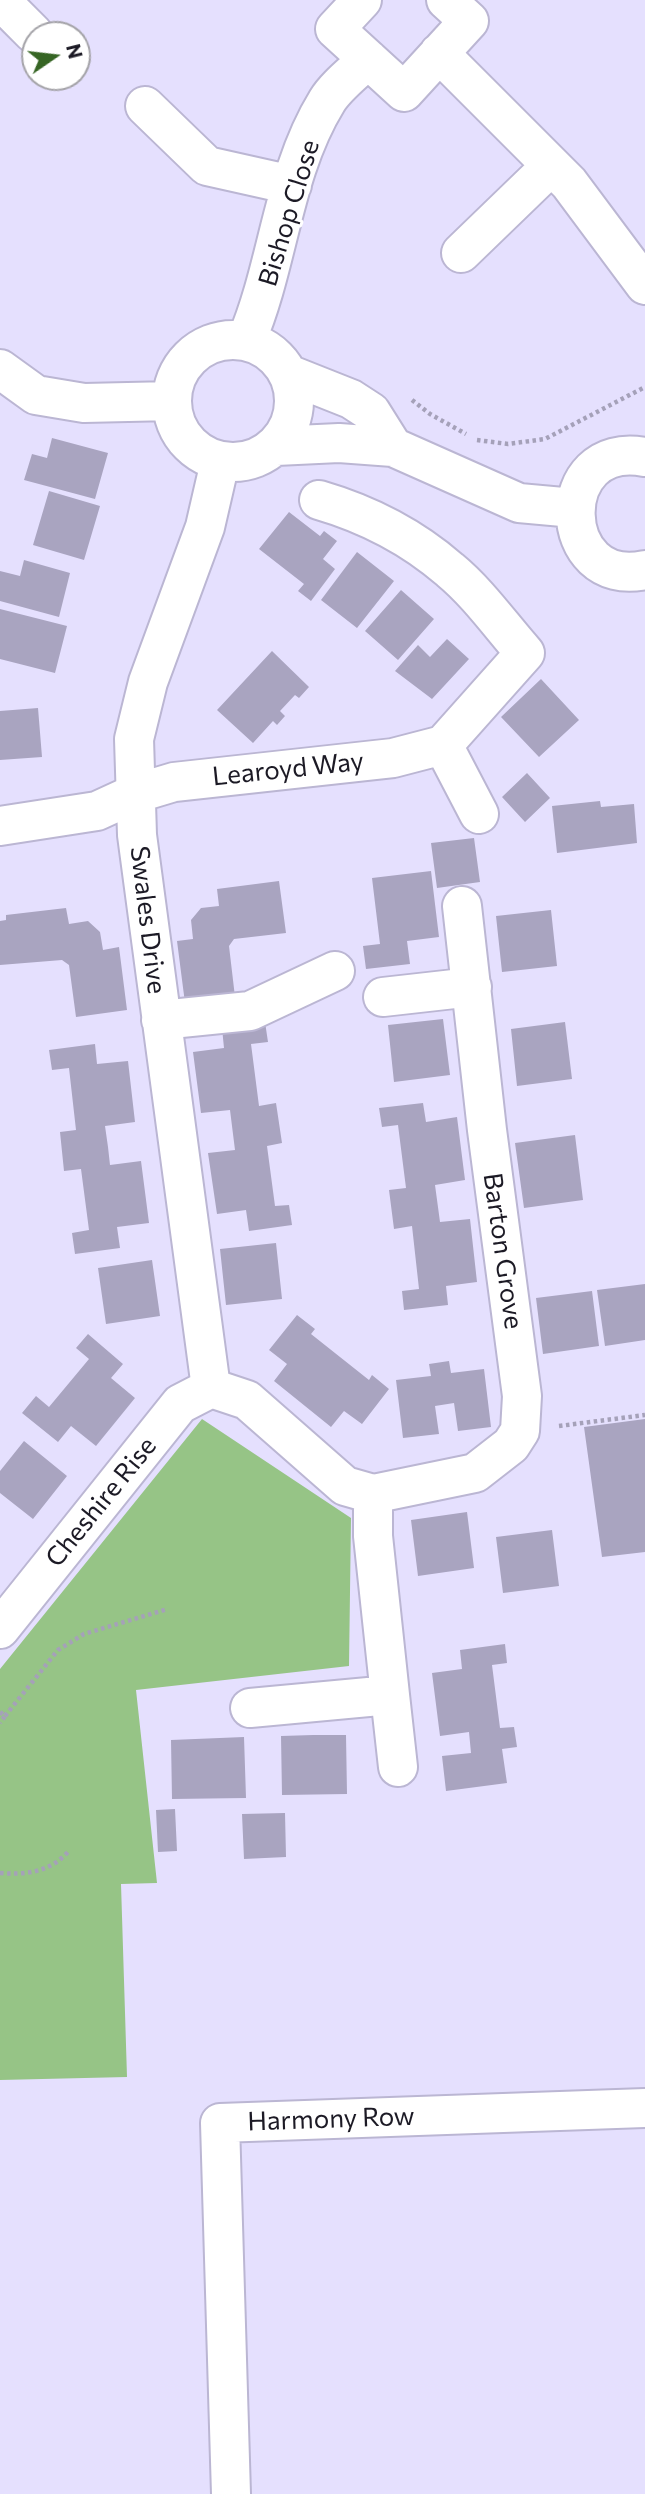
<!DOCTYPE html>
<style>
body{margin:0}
#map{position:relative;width:645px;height:2494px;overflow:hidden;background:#e5e0fe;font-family:Commissioner,sans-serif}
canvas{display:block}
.north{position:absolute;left:21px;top:21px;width:70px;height:70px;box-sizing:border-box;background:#fff;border:2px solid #a4a3a8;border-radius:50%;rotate:76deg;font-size:19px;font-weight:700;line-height:28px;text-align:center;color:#1c1a25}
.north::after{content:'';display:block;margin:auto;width:24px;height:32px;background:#366524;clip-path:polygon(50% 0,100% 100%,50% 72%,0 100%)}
</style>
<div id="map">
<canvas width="645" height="2494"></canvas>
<div class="north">N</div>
</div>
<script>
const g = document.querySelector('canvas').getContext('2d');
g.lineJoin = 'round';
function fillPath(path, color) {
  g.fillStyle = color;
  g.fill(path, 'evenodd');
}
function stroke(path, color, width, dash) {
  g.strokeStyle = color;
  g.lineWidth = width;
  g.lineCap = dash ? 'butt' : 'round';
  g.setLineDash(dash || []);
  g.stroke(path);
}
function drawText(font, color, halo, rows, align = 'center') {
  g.font = font + ' Commissioner,sans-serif';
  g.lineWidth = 6;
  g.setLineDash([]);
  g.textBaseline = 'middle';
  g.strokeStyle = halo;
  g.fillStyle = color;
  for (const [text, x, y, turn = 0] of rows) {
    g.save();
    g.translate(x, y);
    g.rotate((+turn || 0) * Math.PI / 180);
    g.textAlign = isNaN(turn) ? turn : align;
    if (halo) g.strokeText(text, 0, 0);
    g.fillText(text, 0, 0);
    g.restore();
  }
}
fillPath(new Path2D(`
 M 202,1419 L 351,1518 L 349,1666 L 136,1690 L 157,1883 L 121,1884 L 127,2077 L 0,2080 L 0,1669 Z`), '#96c486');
fillPath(new Path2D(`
 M 52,438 L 108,453 L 95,499 L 24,480 L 32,454 L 47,458 Z
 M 49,491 L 100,506 L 84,560 L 33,545 Z
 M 289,512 L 320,536 L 324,531 L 337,541 L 323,559 L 335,569 L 311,601 L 298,591 L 304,584 L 259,549 Z
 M 357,552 L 394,581 L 357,628 L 321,600 Z
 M 24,560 L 70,573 L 59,617 L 0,601 L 0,571 L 20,576 Z
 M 401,590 L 434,619 L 398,660 L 365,631 Z
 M 0,609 L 67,626 L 55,673 L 0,659 Z
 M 447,639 L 469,659 L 432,699 L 395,671 L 418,645 L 430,657 Z
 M 272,651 L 309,687 L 299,698 L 295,695 L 280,711 L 285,716 L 277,725 L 273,721 L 253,743 L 217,710 Z
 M 541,679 L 579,720 L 539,757 L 501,717 Z
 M 38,708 L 42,757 L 0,760 L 0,711 Z
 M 527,773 L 550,798 L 525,822 L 502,797 Z
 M 600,801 L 601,807 L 634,804 L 637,843 L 557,853 L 552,806 Z
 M 474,838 L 480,882 L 437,888 L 431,843 Z
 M 431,871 L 439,937 L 407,941 L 410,964 L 366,969 L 363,946 L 380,944 L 372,878 Z
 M 279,881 L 286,933 L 234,939 L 229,946 L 235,997 L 185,1003 L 177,941 L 193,939 L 191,920 L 201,908 L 219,906 L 217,889 Z
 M 66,908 L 69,924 L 88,921 L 100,932 L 103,950 L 119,947 L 127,1010 L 76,1017 L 69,965 L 62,960 L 0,965 L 0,921 L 6,920 L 6,915 Z
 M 551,910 L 557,966 L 502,972 L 496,916 Z
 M 443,1019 L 450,1075 L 394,1082 L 388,1025 Z
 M 265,1022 L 268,1042 L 251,1044 L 259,1106 L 276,1103 L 282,1143 L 267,1146 L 275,1206 L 289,1205 L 292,1225 L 249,1231 L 246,1210 L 217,1214 L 208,1153 L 235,1150 L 230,1110 L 201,1113 L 193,1052 L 224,1048 L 222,1028 Z
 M 565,1022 L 572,1079 L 517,1086 L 511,1029 Z
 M 95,1044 L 97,1064 L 128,1061 L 135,1122 L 105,1126 L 108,1147 L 110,1165 L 141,1161 L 149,1223 L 117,1227 L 120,1248 L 75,1254 L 72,1233 L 89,1230 L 81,1169 L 64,1171 L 60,1132 L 76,1130 L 69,1068 L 52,1070 L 49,1050 Z
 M 423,1103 L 426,1122 L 457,1117 L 465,1180 L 435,1185 L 440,1222 L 470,1219 L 477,1282 L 446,1286 L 448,1305 L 404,1310 L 402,1291 L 419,1289 L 412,1226 L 394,1229 L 389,1190 L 406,1188 L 398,1125 L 382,1127 L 379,1108 Z
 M 575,1135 L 583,1200 L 524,1208 L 515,1143 Z
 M 276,1243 L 282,1299 L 226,1305 L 220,1249 Z
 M 152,1260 L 160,1316 L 106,1324 L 98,1268 Z
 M 645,1284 L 645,1340 L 605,1346 L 597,1290 Z
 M 592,1291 L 599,1346 L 543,1354 L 536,1298 Z
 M 297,1315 L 315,1329 L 311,1334 L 369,1380 L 372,1375 L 389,1389 L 362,1424 L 344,1411 L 331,1427 L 274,1381 L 287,1364 L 269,1350 Z
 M 88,1334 L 123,1364 L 111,1378 L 135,1398 L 96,1446 L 71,1426 L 58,1442 L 22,1413 L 36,1396 L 49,1407 L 89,1359 L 76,1348 Z
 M 449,1361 L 451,1373 L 484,1369 L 491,1427 L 458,1431 L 454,1403 L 435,1406 L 439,1434 L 403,1438 L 396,1380 L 431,1376 L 429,1364 Z
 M 645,1419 L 645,1552 L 602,1557 L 584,1427 Z
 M 24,1441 L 67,1476 L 33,1519 L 0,1493 L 0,1471 Z
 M 467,1512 L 474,1568 L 418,1576 L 411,1520 Z
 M 552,1530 L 559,1586 L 503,1593 L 496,1537 Z
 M 505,1644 L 507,1663 L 492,1665 L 500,1728 L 514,1727 L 517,1747 L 502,1749 L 507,1783 L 446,1791 L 442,1756 L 471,1753 L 469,1732 L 440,1736 L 432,1673 L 462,1669 L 460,1650 Z
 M 313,1735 L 346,1735 L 347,1794 L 282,1795 L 281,1736 Z
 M 244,1737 L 246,1798 L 172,1799 L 171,1740 Z
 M 175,1809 L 177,1851 L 158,1852 L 156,1810 Z
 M 285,1813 L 286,1857 L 244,1859 L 242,1814 Z`), '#a9a4c0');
const minor = new Path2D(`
 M 0,0 L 33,33
 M 362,0 L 335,29 L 404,92 L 469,21 L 446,0
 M 439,53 L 569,183 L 645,285
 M 145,106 L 207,166 L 292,185
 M 461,253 L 551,166
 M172 401a61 61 0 1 1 122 0a61 61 0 1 1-122 0Z
 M 246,341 C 279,264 282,174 327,101 C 336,86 355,72 368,59
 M 0,369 L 36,395 L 84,403 L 172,401
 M 288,374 L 351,399 L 371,412 L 393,447
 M 276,446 L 339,443 L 393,447 L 519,503 L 574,508
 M 645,457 C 550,439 555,590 645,570
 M 443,745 L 479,814
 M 0,826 L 97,811 L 134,794 L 174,782 L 393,758 L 443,745 L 525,653 C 501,626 478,593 450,570 C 412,537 367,514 319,500
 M 383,997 L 472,987
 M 161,1020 L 250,1011 L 335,971
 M 211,1388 L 137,835 L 134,739 L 148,682 L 205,527 L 220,462
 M 211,1388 L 247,1400 L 345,1486 L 373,1494 L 475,1473 L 511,1445 L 520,1431 L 522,1396 L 487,1130 L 462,906
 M 0,1629 L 180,1404 L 211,1388
 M 390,1695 L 398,1767
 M 250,1708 L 390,1695 L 373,1536 L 373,1494
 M 231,2494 L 220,2123 L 645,2108`);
stroke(minor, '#bbb6d3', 42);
stroke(new Path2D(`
 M 412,400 L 430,414 L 466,434
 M 477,440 L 508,444 L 545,439 L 645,387
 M 559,1426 L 645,1415
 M 0,1712 L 5,1716 L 0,1723
 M 5,1716 L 58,1650 L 84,1634 L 168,1609
 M 0,1873 C 26,1875 50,1872 68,1852`), '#a5a1b9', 4.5, [3.5, 3.5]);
stroke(minor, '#fff', 38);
drawText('26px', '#1c1a25', '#fff', [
 ["Bishop Close",289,213,-73],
 ["Learoyd Way",288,769,-6],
 ["Swales Drive",148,920,83],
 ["Barton Grove",503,1251,82],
 ["Cheshire Rise",101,1502,-51],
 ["Harmony Row",331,2119,-2]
]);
</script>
